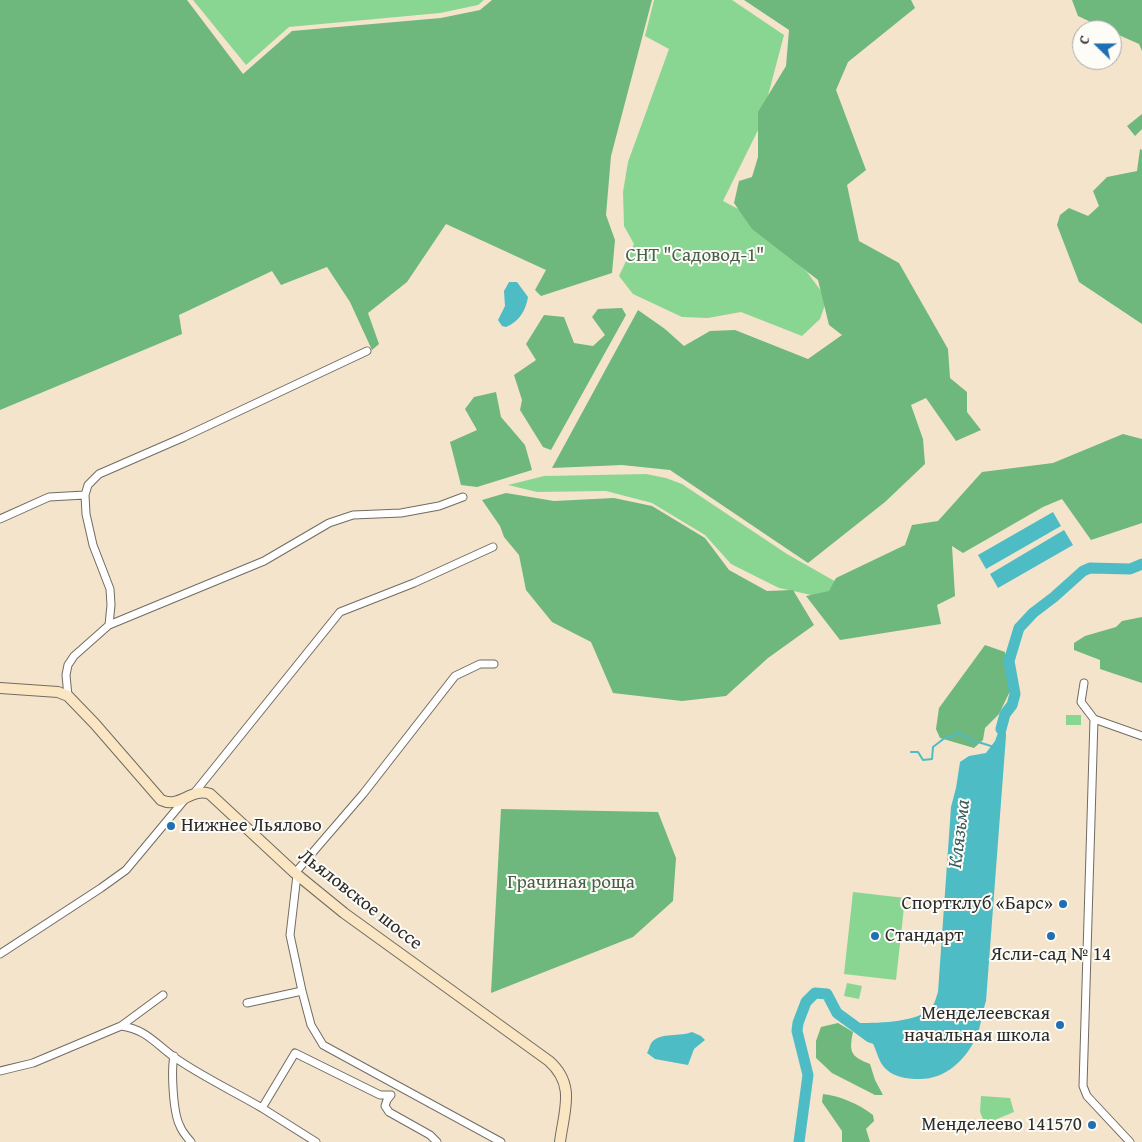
<!DOCTYPE html>
<meta charset="utf-8">
<style>
body{margin:0}
#map{position:relative;width:1142px;height:1142px;overflow:hidden;background:#f4e4cb;font-family:"Gentium Book Plus",serif}
canvas{display:block}
.north{position:absolute;left:1072px;top:20px;width:50px;height:50px;box-sizing:border-box;background:#fdfcf7;border:1px solid #a9a8a5;border-radius:50%;rotate:292deg;font-size:14px;font-weight:700;line-height:20px;text-align:center;color:#2b2b2b}
.north::after{content:'';display:block;margin:auto;width:18px;height:22px;background:#1f6fb2;clip-path:polygon(50% 0,100% 100%,50% 72%,0 100%)}
</style>
<div id="map">
<canvas width="1142" height="1142"></canvas>
<div class="north">С</div>
</div>
<script>
const g = document.querySelector('canvas').getContext('2d');
g.lineJoin = 'round';
function fillPath(path, color) {
  g.fillStyle = color;
  g.fill(path, 'evenodd');
}
function stroke(path, color, width, dash) {
  g.strokeStyle = color;
  g.lineWidth = width;
  g.lineCap = dash ? 'butt' : 'round';
  g.setLineDash(dash || []);
  g.stroke(path);
}
function drawText(font, color, halo, rows, align = 'center') {
  g.font = font + ' "Gentium Book Plus",serif';
  g.lineWidth = 4;
  g.setLineDash([]);
  g.textBaseline = 'middle';
  g.strokeStyle = halo;
  g.fillStyle = color;
  for (const [text, x, y, turn = 0] of rows) {
    g.save();
    g.translate(x, y);
    g.rotate((+turn || 0) * Math.PI / 180);
    g.textAlign = isNaN(turn) ? turn : align;
    if (halo) g.strokeText(text, 0, 0);
    g.fillText(text, 0, 0);
    g.restore();
  }
}
fillPath(new Path2D(`
 M 193,0 L 484,0 L 478,5 L 440,13 L 289,27 L 246,65 Z
 M 654,0 L 732,0 L 784,35 L 760,126 L 723,201 L 742,211 L 807,272 L 827,299 L 820,319 L 802,336 L 741,312 L 708,318 L 682,317 L 633,294 L 619,276 L 634,244 L 624,226 L 623,192 L 628,162 L 669,49 L 645,36 Z
 M 646,474 L 666,478 L 682,484 L 787,554 L 838,583 L 830,599 L 779,588 L 731,564 L 705,535 L 652,503 L 606,491 L 537,492 L 508,485 L 544,476 Z
 M 1066,715 L 1081,715 L 1081,725 L 1066,725 Z
 M 853,892 L 905,898 L 896,980 L 844,974 Z
 M 847,983 L 862,986 L 859,999 L 844,996 Z
 M 981,1096 L 1010,1098 L 1014,1112 L 985,1124 L 980,1112 Z`), '#89d693');
fillPath(new Path2D(`
 M 0,0 L 187,0 L 243,74 L 292,31 L 441,18 L 480,10 L 492,0 L 652,0 L 611,156 L 606,215 L 615,240 L 612,273 L 541,296 L 535,290 L 546,270 L 446,224 L 407,282 L 368,313 L 379,344 L 372,350 L 350,302 L 327,267 L 281,285 L 272,271 L 179,315 L 182,334 L 0,410 Z
 M 744,0 L 911,0 L 915,8 L 848,62 L 836,90 L 866,170 L 847,185 L 859,241 L 899,263 L 948,349 L 950,378 L 967,392 L 967,412 L 981,430 L 956,441 L 926,398 L 911,405 L 923,439 L 925,464 L 885,502 L 808,563 L 670,470 L 622,465 L 552,468 L 638,310 L 665,329 L 684,346 L 710,331 L 735,330 L 808,359 L 842,335 L 829,325 L 818,280 L 752,229 L 734,203 L 739,181 L 752,177 L 758,157 L 758,112 L 786,66 L 789,30 Z
 M 1072,0 L 1142,0 L 1142,51 L 1139,44 L 1112,32 L 1112,30 L 1108,30 L 1078,16 Z
 M 1142,114 L 1142,129 L 1135,136 L 1127,126 Z
 M 1140,149 L 1142,150 L 1142,324 L 1079,282 L 1057,225 L 1060,215 L 1069,208 L 1088,216 L 1099,206 L 1093,191 L 1107,177 L 1137,171 Z
 M 622,308 L 626,315 L 551,450 L 543,447 L 520,410 L 522,400 L 514,375 L 536,360 L 526,344 L 544,315 L 564,317 L 574,343 L 593,346 L 605,335 L 592,317 L 598,309 Z
 M 496,392 L 501,417 L 525,445 L 532,470 L 477,487 L 461,485 L 450,442 L 477,430 L 465,409 L 474,397 Z
 M 1123,434 L 1142,439 L 1142,523 L 1091,540 L 1062,499 L 1043,507 L 963,553 L 952,546 L 955,596 L 937,605 L 941,624 L 840,640 L 806,596 L 829,591 L 836,578 L 905,545 L 912,525 L 938,521 L 982,472 L 1053,463 Z
 M 506,493 L 554,501 L 614,498 L 652,506 L 705,538 L 729,570 L 767,591 L 793,590 L 814,625 L 768,658 L 726,696 L 682,701 L 613,693 L 591,642 L 552,622 L 526,590 L 519,555 L 504,537 L 500,526 L 482,500 Z
 M 1142,617 L 1142,683 L 1100,669 L 1100,660 L 1074,650 L 1074,643 L 1085,636 L 1116,627 L 1122,621 Z
 M 985,645 L 1005,652 L 1011,689 L 999,714 L 985,728 L 983,740 L 974,748 L 940,738 L 936,729 L 939,708 Z
 M 501,809 L 658,812 L 676,858 L 673,901 L 633,937 L 491,993 Z
 M 838,1023 L 853,1032 C 849,1052 850,1056 870,1064 L 875,1080 L 883,1095 L 875,1095 L 832,1073 L 816,1058 L 816,1041 L 821,1027 Z
 M 823,1094 C 840,1096 859,1104 873,1115 L 874,1121 L 866,1129 L 870,1142 L 842,1142 L 842,1131 L 822,1102 Z`), '#6eb77d');
fillPath(new Path2D(`
 M 509,282 L 517,282 L 528,297 C 526,310 519,322 506,327 L 502,326 L 498,320 L 505,306 L 504,291 Z
 M 1053,512 L 1061,526 L 986,569 L 978,555 Z
 M 1064,530 L 1073,545 L 998,588 L 990,574 Z
 M 1005,714 L 1006,736 L 986,1001 C 982,1013 981,1027 976,1038 C 965,1060 946,1079 920,1079 C 909,1079 896,1078 887,1070 C 877,1062 877,1047 869,1037 C 865,1031 857,1027 851,1023 C 872,1023 917,1024 932,1007 C 935,1003 936,997 938,992 L 951,807 L 956,788 L 960,762 L 969,756 L 986,753 L 995,741 Z
 M 692,1032 L 701,1036 L 705,1040 L 694,1049 L 688,1065 L 655,1059 L 647,1053 C 649,1050 650,1044 652,1042 C 661,1032 680,1037 692,1032 Z`), '#4dbcc5');
stroke(new Path2D(`
 M 911,752 L 918,752 L 923,760 L 932,759 L 933,747 L 946,737 L 952,737 L 956,733 L 967,737 L 972,742 L 975,741 L 994,747`), '#4dbcc5', 2);
stroke(new Path2D(`
 M 1001,729 L 1005,714 L 1012,705 L 1015,694 L 1009,661 L 1019,628 L 1033,613 L 1054,597 L 1083,571 L 1090,568 L 1130,569 L 1142,564
 M 799,1142 L 808,1075 L 797,1031 L 798,1023 L 806,1002 L 815,993 L 827,994 L 837,1013 L 870,1037 L 879,1040`), '#4dbcc5', 11);
const street = new Path2D(`
 M 0,519 L 49,497 L 85,495
 M 109,625 L 111,605 L 110,589 L 93,545 L 86,514 L 85,495 L 88,485 L 99,474 L 184,437 L 367,351
 M 1084,683 L 1081,702 L 1094,719 L 1142,736
 M 68,696 L 66,675 L 68,665 L 74,656 L 109,625 L 264,561 L 329,523 L 353,515 L 401,513 L 439,506 L 463,497
 M 1094,719 L 1083,1086 L 1087,1096 L 1130,1142
 M 195,792 L 340,612 L 414,583 L 493,547
 M 295,873 L 363,794 L 455,676 L 480,664 L 494,664
 M 297,875 L 290,935 L 302,991 L 311,1025 L 323,1045 L 501,1142
 M 0,954 L 101,888 L 126,870 L 186,798
 M 247,1003 L 302,991
 M 121,1026 C 145,1029 155,1043 174,1057 C 201,1076 233,1091 262,1108 L 295,1053 L 380,1095 L 391,1095 L 387,1100 L 385,1106 L 389,1112 L 430,1135 L 437,1142
 M 174,1056 C 171,1071 173,1113 180,1126 C 182,1132 187,1137 191,1142
 M 0,1071 L 33,1063 L 121,1026 L 163,995
 M 262,1108 L 316,1142`);
const secondary = new Path2D(`
 M 0,688 L 58,692 L 68,696 L 95,724 L 161,800 C 180,809 191,787 210,794 L 295,873 L 344,913 L 549,1061 C 576,1085 564,1110 560,1142`);
stroke(street, '#716c63', 9);
stroke(secondary, '#716c63', 12);
stroke(street, '#fff', 7);
stroke(secondary, '#fbe6c3', 10);
for (const [x, y, r, color] of [
 [171,826,5,"#1f6fb2"],
 [1063,904,5,"#1f6fb2"],
 [875,936,5,"#1f6fb2"],
 [1051,936,5,"#1f6fb2"],
 [1060,1025,5,"#1f6fb2"],
 [1092,1125,5,"#1f6fb2"]
]) {
  const dot = new Path2D();
  dot.arc(x, y, r, 0, 2 * Math.PI);
  g.fillStyle = color;
  g.fill(dot);
  stroke(dot, '#fdfcf7', 2);
}
drawText('19px', '#475e4a', '#fdfcf7', [
 ["СНТ \"Садовод-1\"",695,256],
 ["Грачиная роща",571,883]
]);
drawText('19px', '#2b2b2b', '#fdfcf7', [
 ["Нижнее Льялово",181,826,"left"],
 ["Спортклуб «Барс»",1053,904],
 ["Стандарт",885,936,"left"],
 ["Ясли-сад № 14",1051,955,"center"],
 ["Менделеевская",1050,1014],
 ["начальная школа",1050,1036],
 ["Менделеево 141570",1082,1125]
], 'right');
drawText('19px', '#2b2b2b', '#fdfcf7', [
 ["Льяловское шоссе",360,900,38]
]);
drawText('italic 20px', '#375e61', '#fdfcf7', [
 ["Клязьма",960,834,-83]
]);
</script>
